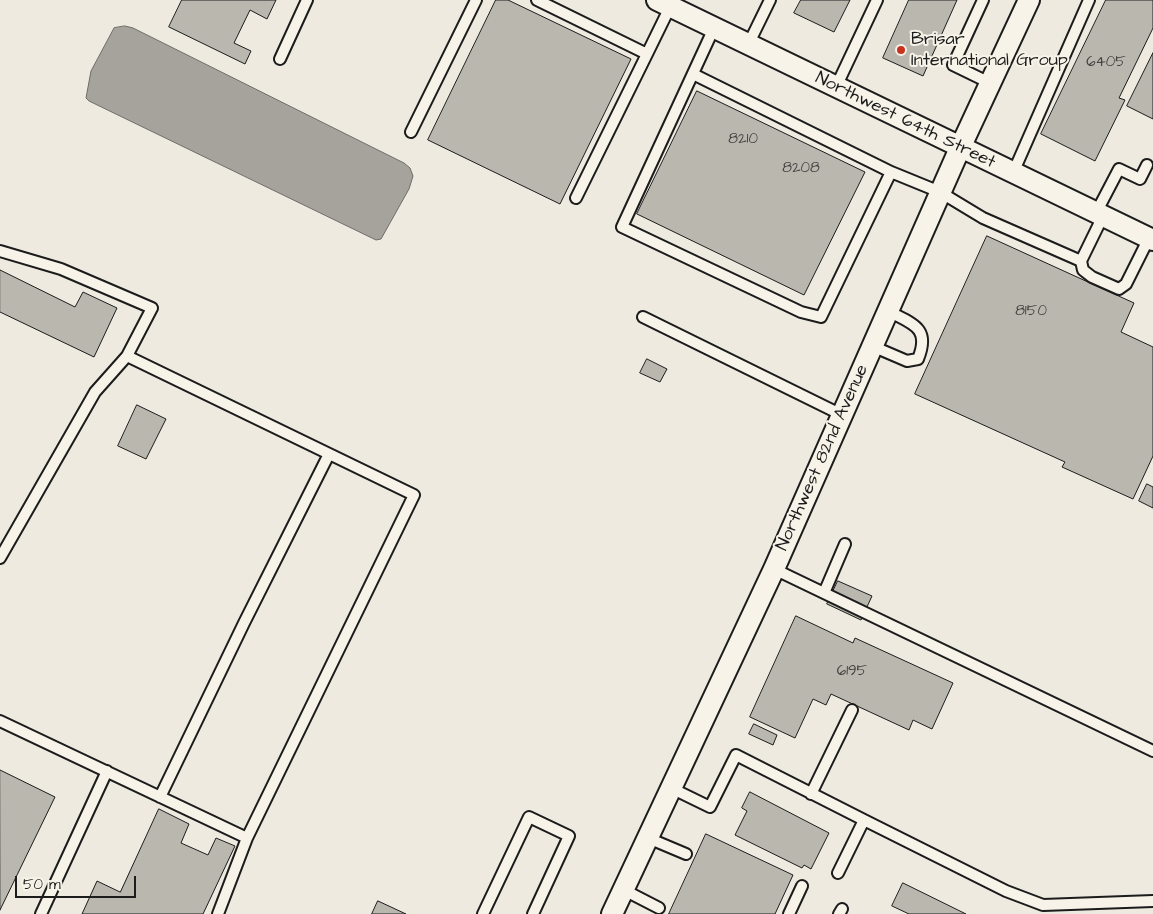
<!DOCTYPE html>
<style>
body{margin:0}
#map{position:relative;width:1153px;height:914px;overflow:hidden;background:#eeeae0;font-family:"Architects Daughter",sans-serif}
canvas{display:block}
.scale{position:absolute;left:15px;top:876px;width:121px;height:22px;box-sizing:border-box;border:2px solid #1c1c1c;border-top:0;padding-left:6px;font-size:15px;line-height:18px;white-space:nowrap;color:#1c1c1c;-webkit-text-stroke:4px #f7f3e8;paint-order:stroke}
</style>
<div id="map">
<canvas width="1153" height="914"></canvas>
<div class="scale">50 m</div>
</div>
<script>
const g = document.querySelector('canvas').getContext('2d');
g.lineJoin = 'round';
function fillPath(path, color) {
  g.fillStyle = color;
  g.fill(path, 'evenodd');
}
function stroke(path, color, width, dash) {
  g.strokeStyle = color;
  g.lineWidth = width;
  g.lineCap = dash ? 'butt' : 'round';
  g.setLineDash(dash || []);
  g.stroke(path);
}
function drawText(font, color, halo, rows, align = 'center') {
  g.font = font + ' "Architects Daughter",sans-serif';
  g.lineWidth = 4;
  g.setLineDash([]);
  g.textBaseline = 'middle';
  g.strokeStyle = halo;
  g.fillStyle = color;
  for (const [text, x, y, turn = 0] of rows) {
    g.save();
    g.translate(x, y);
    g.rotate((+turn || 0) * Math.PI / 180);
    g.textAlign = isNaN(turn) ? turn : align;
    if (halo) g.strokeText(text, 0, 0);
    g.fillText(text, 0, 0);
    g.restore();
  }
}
const water = new Path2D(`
 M 125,26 L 133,28 L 404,163 L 410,168 L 413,176 L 409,189 L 381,239 L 376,240 L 89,101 L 86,98 L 91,71 L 114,28 Z`);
fillPath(water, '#a6a39d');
stroke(water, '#6f6d69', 1);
const building = new Path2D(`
 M 182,0 L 276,0 L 267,19 L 250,10 L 234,43 L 251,51 L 245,64 L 169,27 Z
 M 496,0 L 508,0 L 631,59 L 560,204 L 428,140 Z
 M 801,0 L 850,0 L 834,32 L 794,13 Z
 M 909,0 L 957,0 L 923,76 L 883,58 Z
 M 1106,0 L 1153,0 L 1153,28 L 1119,98 L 1125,100 L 1095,161 L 1041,134 Z
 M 1153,53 L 1153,119 L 1127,106 Z
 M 697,91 L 865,172 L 804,295 L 637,214 Z
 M 987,236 L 1134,303 L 1121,332 L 1153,347 L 1153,456 L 1133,499 L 1062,467 L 1065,462 L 915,394 Z
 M 0,270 L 75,307 L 83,292 L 117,308 L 94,357 L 0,312 Z
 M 647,359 L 667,369 L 660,382 L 640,373 Z
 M 137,405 L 166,419 L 146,459 L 118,446 Z
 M 1147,484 L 1153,487 L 1153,508 L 1139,501 Z
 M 838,581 L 872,596 L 861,620 L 827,604 Z
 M 796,616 L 853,643 L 855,638 L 953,683 L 932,729 L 913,720 L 909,730 L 831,694 L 826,705 L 813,699 L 795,738 L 750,717 Z
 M 754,724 L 777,735 L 773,745 L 749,734 Z
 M 0,770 L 55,797 L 0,910 Z
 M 750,792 L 829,833 L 811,869 L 804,865 L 802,868 L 735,835 L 747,811 L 742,808 Z
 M 159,809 L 189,824 L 181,843 L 208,855 L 216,838 L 235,846 L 203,914 L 82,914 L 97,881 L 120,892 Z
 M 706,834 L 793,875 L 775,914 L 669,914 Z
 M 903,883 L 966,914 L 909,914 L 892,906 Z
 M 378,901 L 406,914 L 372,914 Z`);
fillPath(building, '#bab7af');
stroke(building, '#1c1c1c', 1);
const lane = new Path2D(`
 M 537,0 L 647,54 L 670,7
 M 983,0 L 953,65 L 990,83
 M 714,28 L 622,227 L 801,312 L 821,317 L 891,172 L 940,192 L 983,218 L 1081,261 L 1103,216
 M 748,45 L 770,0
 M 280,59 L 307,0
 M 693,74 L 891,172
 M 836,87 L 877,0
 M 411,132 L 476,0
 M 1013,173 L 1089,0
 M 576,198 L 647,54
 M 1096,213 L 1119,169 L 1140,179 L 1147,165
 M 0,251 L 61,269 L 152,308 L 127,356 L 95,392 L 0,558
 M 1081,261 L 1083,270 L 1092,277 L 1119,289 L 1126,284 L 1149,238
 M 643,317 L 842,415
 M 872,346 L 907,361 L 918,359 C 931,327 912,324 888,311
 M 127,356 L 414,495 L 247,838
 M 774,569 L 1153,751
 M 824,593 L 845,544
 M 0,721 L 247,838 L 218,914
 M 671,788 L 710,807 L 736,755 L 864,820 L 838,873
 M 811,794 L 852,710
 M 160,797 L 244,623 L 329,454
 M 864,820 L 1006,891 L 1043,905 L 1153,901
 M 648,838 L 686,854
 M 624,890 L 659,908
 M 41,914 L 107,771
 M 483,914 L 529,817 L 569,836 L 533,914
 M 789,914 L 802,886
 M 839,914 L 842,909`);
const street = new Path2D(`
 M 657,0 L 1153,240
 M 612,914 L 774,569 L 960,148 L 1029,0`);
stroke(lane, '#1c1c1c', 14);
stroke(street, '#1c1c1c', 24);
stroke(lane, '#f7f3e8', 10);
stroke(street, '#f7f3e8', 20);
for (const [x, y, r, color] of [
 [901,50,5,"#c8321e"]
]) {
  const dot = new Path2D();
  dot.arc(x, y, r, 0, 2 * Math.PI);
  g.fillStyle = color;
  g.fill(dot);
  stroke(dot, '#f7f3e8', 2);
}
drawText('15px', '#444341', null, [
 ["6405",1106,63],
 ["8210",743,140],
 ["8208",801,169],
 ["8150",1031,312],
 ["6195",852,672]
]);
drawText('18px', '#1c1c1c', '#f7f3e8', [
 ["Brisar",911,40],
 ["International Group",911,61]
], 'left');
drawText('18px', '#1c1c1c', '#f7f3e8', [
 ["Northwest 64th Street",905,121,26],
 ["Northwest 82nd Avenue",823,458,-66]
]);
</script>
